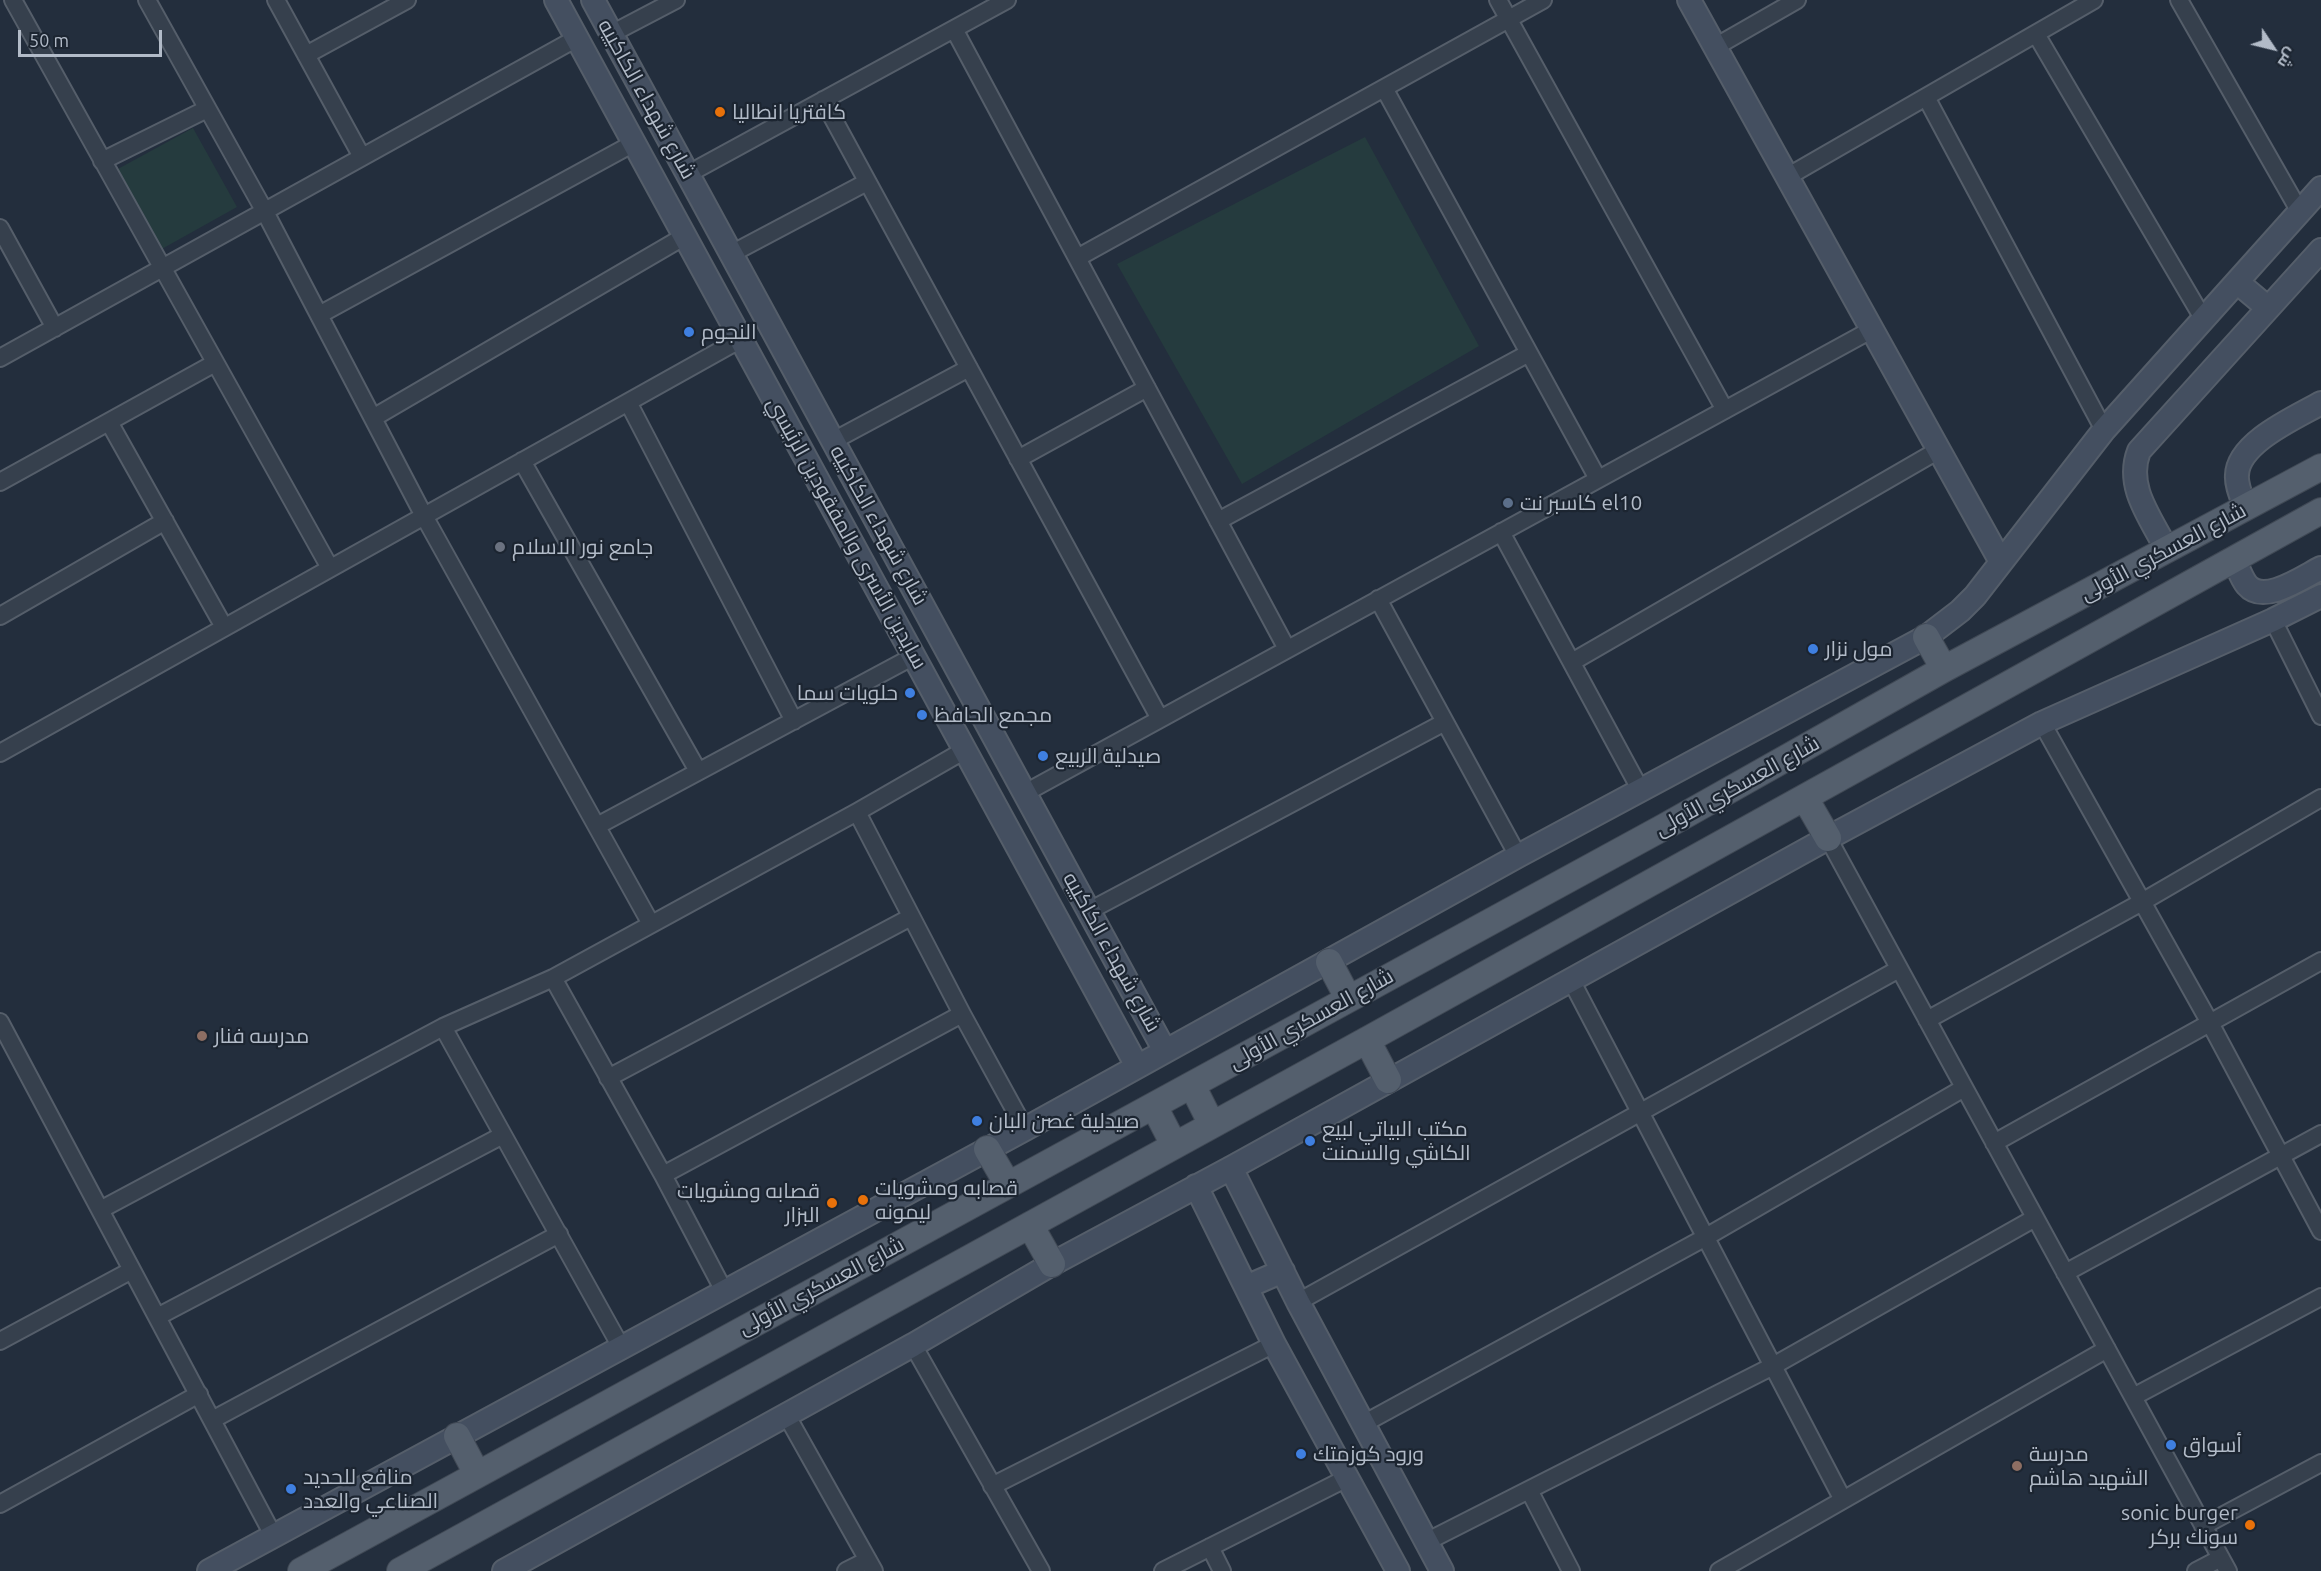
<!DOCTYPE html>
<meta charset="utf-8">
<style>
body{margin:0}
#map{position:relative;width:2321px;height:1571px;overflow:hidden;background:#232e3d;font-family:Ubuntu,Cairo,sans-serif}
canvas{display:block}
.north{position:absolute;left:2243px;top:18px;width:60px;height:60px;-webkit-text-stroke:4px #1c2531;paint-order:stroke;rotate:125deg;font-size:16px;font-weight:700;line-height:24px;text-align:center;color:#b2bbc8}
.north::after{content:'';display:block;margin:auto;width:21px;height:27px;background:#b2bbc8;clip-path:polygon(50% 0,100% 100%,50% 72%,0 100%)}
.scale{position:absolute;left:18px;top:30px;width:144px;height:27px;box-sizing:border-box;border:3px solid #b2bbc8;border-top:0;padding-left:8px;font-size:18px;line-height:21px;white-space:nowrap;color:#b2bbc8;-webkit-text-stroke:4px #1c2531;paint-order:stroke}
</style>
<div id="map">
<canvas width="2321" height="1571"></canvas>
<div class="north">ش</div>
<div class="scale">50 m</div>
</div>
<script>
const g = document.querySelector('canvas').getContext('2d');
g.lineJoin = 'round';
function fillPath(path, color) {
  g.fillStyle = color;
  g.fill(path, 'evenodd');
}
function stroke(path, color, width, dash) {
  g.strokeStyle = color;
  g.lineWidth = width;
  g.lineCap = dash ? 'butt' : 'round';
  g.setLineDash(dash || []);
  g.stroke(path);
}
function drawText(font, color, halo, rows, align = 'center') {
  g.font = font + ' Ubuntu,Cairo,sans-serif';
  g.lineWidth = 4.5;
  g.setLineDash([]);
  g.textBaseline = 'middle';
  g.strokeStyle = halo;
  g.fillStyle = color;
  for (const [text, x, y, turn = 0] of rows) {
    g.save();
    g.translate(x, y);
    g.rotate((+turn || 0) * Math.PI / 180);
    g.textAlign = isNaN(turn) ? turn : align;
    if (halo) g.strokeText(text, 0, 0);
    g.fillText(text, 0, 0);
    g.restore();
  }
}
fillPath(new Path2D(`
 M 193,128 L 237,207 L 160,250 L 116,170 Z
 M 1365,137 L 1479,346 L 1242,484 L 1117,264 Z`), '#253b3e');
const street = new Path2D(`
 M 13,0 L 330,568
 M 147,0 L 264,210 L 424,516 L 651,924
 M 276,0 L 362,157
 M 1498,0 L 1725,410
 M 2179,0 L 2300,212
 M 954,29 L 1287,649
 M 611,34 L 676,0
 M 2036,34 L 2204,320
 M 1715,47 L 1797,0
 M 306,55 L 407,0
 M 1384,88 L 1598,479
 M 1926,97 L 2104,430
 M 823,100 L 1160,719
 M 102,161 L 207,109
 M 688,174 L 1007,0
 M 1787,177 L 2094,0
 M 0,228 L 55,328
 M 731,254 L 867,182
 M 1077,258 L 1543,0
 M 319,315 L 634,143
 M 0,358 L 577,38
 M 628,402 L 794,721
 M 373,418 L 685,236
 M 109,422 L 224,627
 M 833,441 L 969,368
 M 1018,459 L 1147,388
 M 522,461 L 698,771
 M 0,482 L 215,363
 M 1218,521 L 1529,353
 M 1501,532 L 1640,789
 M 1378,599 L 1518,856
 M 0,616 L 165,521
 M 2273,620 L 2321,716
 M 1572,662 L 1937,451
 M 2042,723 L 2210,1023 L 2321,1231
 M 0,753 L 741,339
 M 1025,793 L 1871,330
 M 857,812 L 962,1014 L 1025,1129
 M 597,826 L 914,656
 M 1828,838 L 2228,1571
 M 1089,911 L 1445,722
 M 553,978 L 663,1175 L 724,1291
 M 1571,980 L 1843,1500
 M 1927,1020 L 2142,902 L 2321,798
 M 0,1022 L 273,1535
 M 443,1027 L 621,1347
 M 608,1078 L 911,917
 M 1994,1143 L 2321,961
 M 663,1175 L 962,1014
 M 100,1210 L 443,1027 L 553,978 L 857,812 L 965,750
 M 2065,1273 L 2321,1134
 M 1298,1302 L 1899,969
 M 157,1317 L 503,1135
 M 0,1341 L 132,1270
 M 913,1345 L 1041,1571
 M 2133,1397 L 2321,1297
 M 787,1416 L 874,1571
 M 212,1420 L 559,1234
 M 1363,1424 L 1706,1237 L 1964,1088
 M 992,1486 L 1274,1344
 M 1529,1490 L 1571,1571
 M 0,1504 L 199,1394
 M 2203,1526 L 2321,1463
 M 1426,1542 L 1773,1366 L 2035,1218
 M 1210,1547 L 1222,1571
 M 846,1571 L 868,1560
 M 1163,1571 L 1347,1478
 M 1719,1571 L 2107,1349
 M 2196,1571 L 2221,1558`);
const secondary = new Path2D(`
 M 556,0 L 1137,1066
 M 593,0 L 1165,1051
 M 1689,0 L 2001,562
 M 2237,282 L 2268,308
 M 2245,507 C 2242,498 2236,485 2237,475 C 2238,442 2297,417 2321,403
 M 2167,550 C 2151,518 2125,487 2139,451 L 2321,250
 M 2234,559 C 2238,567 2241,578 2247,585 C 2264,605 2303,577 2321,568
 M 1231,1168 L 1298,1302 L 1442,1571
 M 1196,1186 L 1274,1344 L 1398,1571
 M 1246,1287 L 1283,1271
 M 209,1571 L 1025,1129 L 1518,856 L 1926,637 L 1960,611 L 1975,596 L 2104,430 L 2321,188
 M 504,1571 L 913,1345 L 1052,1264 L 1231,1168 L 1828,838 L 2042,723 L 2273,620 L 2321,596`);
const primary = new Path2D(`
 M 1926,637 L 1944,669
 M 1805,798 L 1828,838
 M 1329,962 L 1348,998
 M 1367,1040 L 1388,1080
 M 1192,1085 L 1212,1125
 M 1154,1106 L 1174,1145
 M 987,1149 L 1008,1185
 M 1030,1225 L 1052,1264
 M 457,1436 L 477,1474
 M 301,1571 L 1664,827 L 1944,669 L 2321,467
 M 400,1571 L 1367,1040 L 2321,511`);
stroke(street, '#555e6a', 20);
stroke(secondary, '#555e6a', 26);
stroke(primary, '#404955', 28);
stroke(street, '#36404d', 16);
stroke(secondary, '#444f60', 22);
stroke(primary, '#545f6d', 26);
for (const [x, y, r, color] of [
 [720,112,6,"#e8710a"],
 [689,332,6,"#3f7fe0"],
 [1508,503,6,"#5c6f8a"],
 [500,547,6,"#6b7280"],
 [1813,649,6,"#3f7fe0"],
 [910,693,6,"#3f7fe0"],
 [922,715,6,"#3f7fe0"],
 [1043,756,6,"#3f7fe0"],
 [202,1036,6,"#8d6e63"],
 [977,1121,6,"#3f7fe0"],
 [1310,1141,6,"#3f7fe0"],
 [863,1200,6,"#e8710a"],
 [832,1203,6,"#e8710a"],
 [2171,1445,6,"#3f7fe0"],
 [1301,1454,6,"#3f7fe0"],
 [2017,1466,6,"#8d6e63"],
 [291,1489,6,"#3f7fe0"],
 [2250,1525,6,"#e8710a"]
]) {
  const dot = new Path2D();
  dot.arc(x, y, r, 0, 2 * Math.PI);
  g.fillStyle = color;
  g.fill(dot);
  stroke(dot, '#1c2531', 2);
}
drawText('21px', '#b2bbc8', '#1c2531', [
 ["شارع شهداء الكاكييه",647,99,61],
 ["شارع شهداء الكاكييه",879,525,61],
 ["سايدين الأسرى والمفقودين الرئيسي",847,533,61],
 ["شارع العسكري الأولى",2163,552,-28],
 ["شارع العسكري الأولى",1737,786,-29],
 ["شارع شهداء الكاكييه",1112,952,61],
 ["شارع العسكري الأولى",1311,1019,-29],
 ["شارع العسكري الأولى",821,1286,-28]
]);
drawText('21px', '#b2bbc8', '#1c2531', [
 ["كافتريا انطاليا",732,112],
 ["النجوم",701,332],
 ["كاسبر نت el10",1520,503],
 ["جامع نور الاسلام",512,547],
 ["مول نزار",1825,649],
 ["حلويات سما",898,693,"right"],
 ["مجمع الحافظ",934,715],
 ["صيدلية الربيع",1055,756],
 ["مدرسه فنار",214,1036],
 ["صيدلية غصن البان",989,1121],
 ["مكتب البياتي لبيع",1322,1129],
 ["الكاشي والسمنت",1322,1153],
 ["قصابه ومشويات",875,1188],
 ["ليمونه",875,1212],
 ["قصابه ومشويات",820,1191,"right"],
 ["البزار",820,1215,"right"],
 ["أسواق",2183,1445],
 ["ورود كوزمتك",1313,1454],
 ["مدرسة",2029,1454],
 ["الشهيد هاشم",2029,1478],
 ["منافع للحديد",303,1477],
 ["الصناعي والعدد",303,1501],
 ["sonic burger",2238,1513,"right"],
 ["سونك بركر",2238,1537,"right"]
], 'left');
</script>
